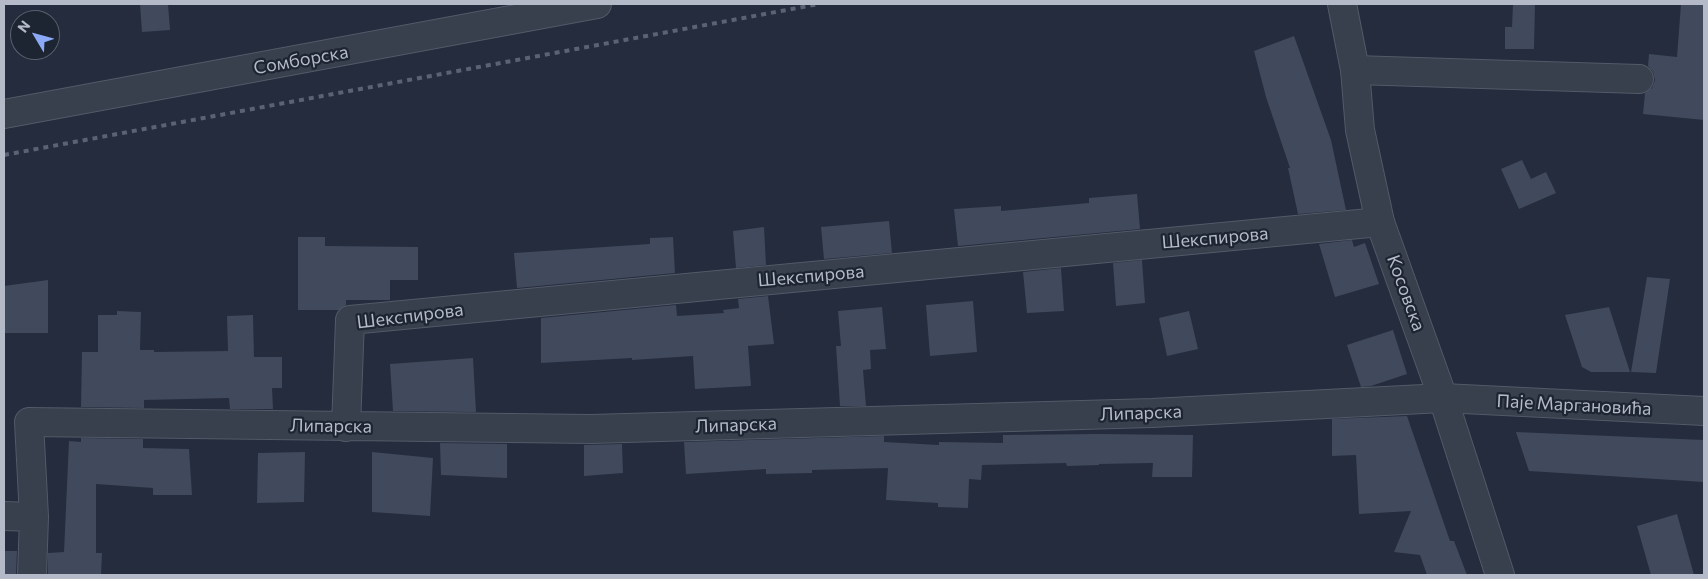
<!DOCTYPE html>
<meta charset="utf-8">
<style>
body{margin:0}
#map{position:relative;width:1708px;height:579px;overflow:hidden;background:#242c3d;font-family:Commissioner,sans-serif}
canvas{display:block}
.frame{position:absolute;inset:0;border:5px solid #b4bac8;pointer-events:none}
.north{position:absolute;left:10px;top:10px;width:50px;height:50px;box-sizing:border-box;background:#1d2432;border:1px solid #59606e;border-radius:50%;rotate:307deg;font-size:14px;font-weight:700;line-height:20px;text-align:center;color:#b4bac8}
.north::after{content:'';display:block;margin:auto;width:18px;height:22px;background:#8ba9f7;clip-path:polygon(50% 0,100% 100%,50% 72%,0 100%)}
</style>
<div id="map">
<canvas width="1708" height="579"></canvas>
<div class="frame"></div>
<div class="north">N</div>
</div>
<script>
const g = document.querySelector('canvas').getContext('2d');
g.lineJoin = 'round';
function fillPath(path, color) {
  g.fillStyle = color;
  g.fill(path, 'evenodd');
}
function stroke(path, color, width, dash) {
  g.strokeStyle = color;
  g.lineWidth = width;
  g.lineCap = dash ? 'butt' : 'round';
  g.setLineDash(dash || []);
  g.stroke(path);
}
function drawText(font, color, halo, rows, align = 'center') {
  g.font = font + ' Commissioner,sans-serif';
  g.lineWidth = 4.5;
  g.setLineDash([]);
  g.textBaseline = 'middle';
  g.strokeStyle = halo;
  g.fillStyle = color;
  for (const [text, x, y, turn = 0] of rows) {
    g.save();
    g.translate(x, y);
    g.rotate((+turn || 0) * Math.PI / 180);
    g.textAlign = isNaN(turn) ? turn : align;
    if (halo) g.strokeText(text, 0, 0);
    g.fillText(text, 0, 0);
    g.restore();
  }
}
fillPath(new Path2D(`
 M 140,4 L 168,4 L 170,30 L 142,32 Z
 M 1513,4 L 1535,4 L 1534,49 L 1505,49 L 1505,27 L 1512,27 Z
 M 1681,4 L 1704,4 L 1704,120 L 1643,114 L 1645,93 L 1652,88 L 1655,80 L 1653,72 L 1648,66 L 1649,54 L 1677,57 Z
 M 1294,36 L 1331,140 L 1346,210 L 1298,214 L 1288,168 L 1290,168 L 1266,97 L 1254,51 Z
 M 1522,160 L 1531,179 L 1546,172 L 1556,193 L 1519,209 L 1501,169 Z
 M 1137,194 L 1140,229 L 958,246 L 954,209 L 1001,206 L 1001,211 L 1089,203 L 1089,198 Z
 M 889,221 L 892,253 L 824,259 L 821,227 Z
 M 764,227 L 766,265 L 736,268 L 733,231 Z
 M 298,237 L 325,237 L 325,246 L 418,247 L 418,280 L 390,280 L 390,300 L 346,300 L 346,305 L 339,310 L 298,310 Z
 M 673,237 L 675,273 L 517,288 L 514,253 L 650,244 L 650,238 Z
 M 1352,240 L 1354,247 L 1365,243 L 1379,284 L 1335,297 L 1319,244 Z
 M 1142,260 L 1145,303 L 1116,306 L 1113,263 Z
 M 1061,268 L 1064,311 L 1027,313 L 1023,272 Z
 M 1647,277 L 1670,279 L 1656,373 L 1631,372 Z
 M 48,280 L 48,333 L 4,333 L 4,286 Z
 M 768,296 L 774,344 L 748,346 L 751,386 L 695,389 L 693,356 L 632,360 L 632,358 L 541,363 L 541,318 L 676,305 L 677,316 L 724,313 L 723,310 L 739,308 L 738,299 Z
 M 973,301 L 977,352 L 930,356 L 926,305 Z
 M 882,307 L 886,349 L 870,350 L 871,369 L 863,370 L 866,406 L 840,406 L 836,346 L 841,346 L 838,311 Z
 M 1609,307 L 1630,372 L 1591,372 L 1582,367 L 1565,315 Z
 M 117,311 L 141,312 L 140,350 L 154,350 L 154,352 L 228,351 L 227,316 L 253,315 L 254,357 L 282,357 L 282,388 L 272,388 L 273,409 L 230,409 L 229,398 L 144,400 L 144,408 L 81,407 L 82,352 L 98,352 L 98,315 L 117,315 Z
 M 1189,311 L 1198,349 L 1167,356 L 1159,318 Z
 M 1393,330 L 1407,374 L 1371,386 L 1361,387 L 1347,345 Z
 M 473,358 L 476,412 L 393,411 L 390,364 Z
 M 1407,416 L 1450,541 L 1454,541 L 1467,575 L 1427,575 L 1420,555 L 1394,552 L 1411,511 L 1359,514 L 1356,455 L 1332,456 L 1332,419 Z
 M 1516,432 L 1704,440 L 1704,482 L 1529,471 Z
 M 1098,434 L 1193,435 L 1192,477 L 1152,477 L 1153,463 L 1099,464 L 1099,465 L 1067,466 L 1066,463 L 982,465 L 981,480 L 969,479 L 968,508 L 938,507 L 938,503 L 886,500 L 888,468 L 812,470 L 812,473 L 766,474 L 766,469 L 686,474 L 684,442 L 884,436 L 884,442 L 939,445 L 939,442 L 1003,443 L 1003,435 Z
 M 81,438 L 143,439 L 143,448 L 189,449 L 192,495 L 153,495 L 153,488 L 96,484 L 96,553 L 102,553 L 101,575 L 48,575 L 48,553 L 64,552 L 69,441 L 81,442 Z
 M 440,443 L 507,444 L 507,478 L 441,475 Z
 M 622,444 L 623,473 L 584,476 L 584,445 Z
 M 305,452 L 304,502 L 257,503 L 258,453 Z
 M 372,452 L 433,458 L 430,516 L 372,512 Z
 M 1677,514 L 1694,575 L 1651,575 L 1637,526 Z
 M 4,551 L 17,551 L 16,575 L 4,575 Z`), '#404a5c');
const minor = new Path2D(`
 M 1355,70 L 1639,79
 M 4,114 L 597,4
 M 346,427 L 350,320 L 1380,222
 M 4,516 L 34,517
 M 32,575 L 34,517 L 29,422 L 591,429 L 1152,413 L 1443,398 L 1704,411`);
const tertiary = new Path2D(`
 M 1342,4 L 1355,70 L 1360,130 L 1380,222 L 1443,398 L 1500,575`);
stroke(minor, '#535a68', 30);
stroke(tertiary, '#535a68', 30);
stroke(minor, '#383f4d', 28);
stroke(tertiary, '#383f4d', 28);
stroke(new Path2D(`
 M 4,155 L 819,4`), '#5a6274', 4, [5, 5]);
drawText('18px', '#b4bac8', '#1d2432', [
 ["Сомборска",301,60,-10],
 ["Шекспирова",1215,238,-5],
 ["Шекспирова",811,276,-5],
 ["Косовска",1406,293,70],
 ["Шекспирова",410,316,-7],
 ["Паје Маргановића",1574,405,3],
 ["Липарска",1141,413,-2],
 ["Липарска",736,425,-2],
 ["Липарска",331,426,1]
]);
</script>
